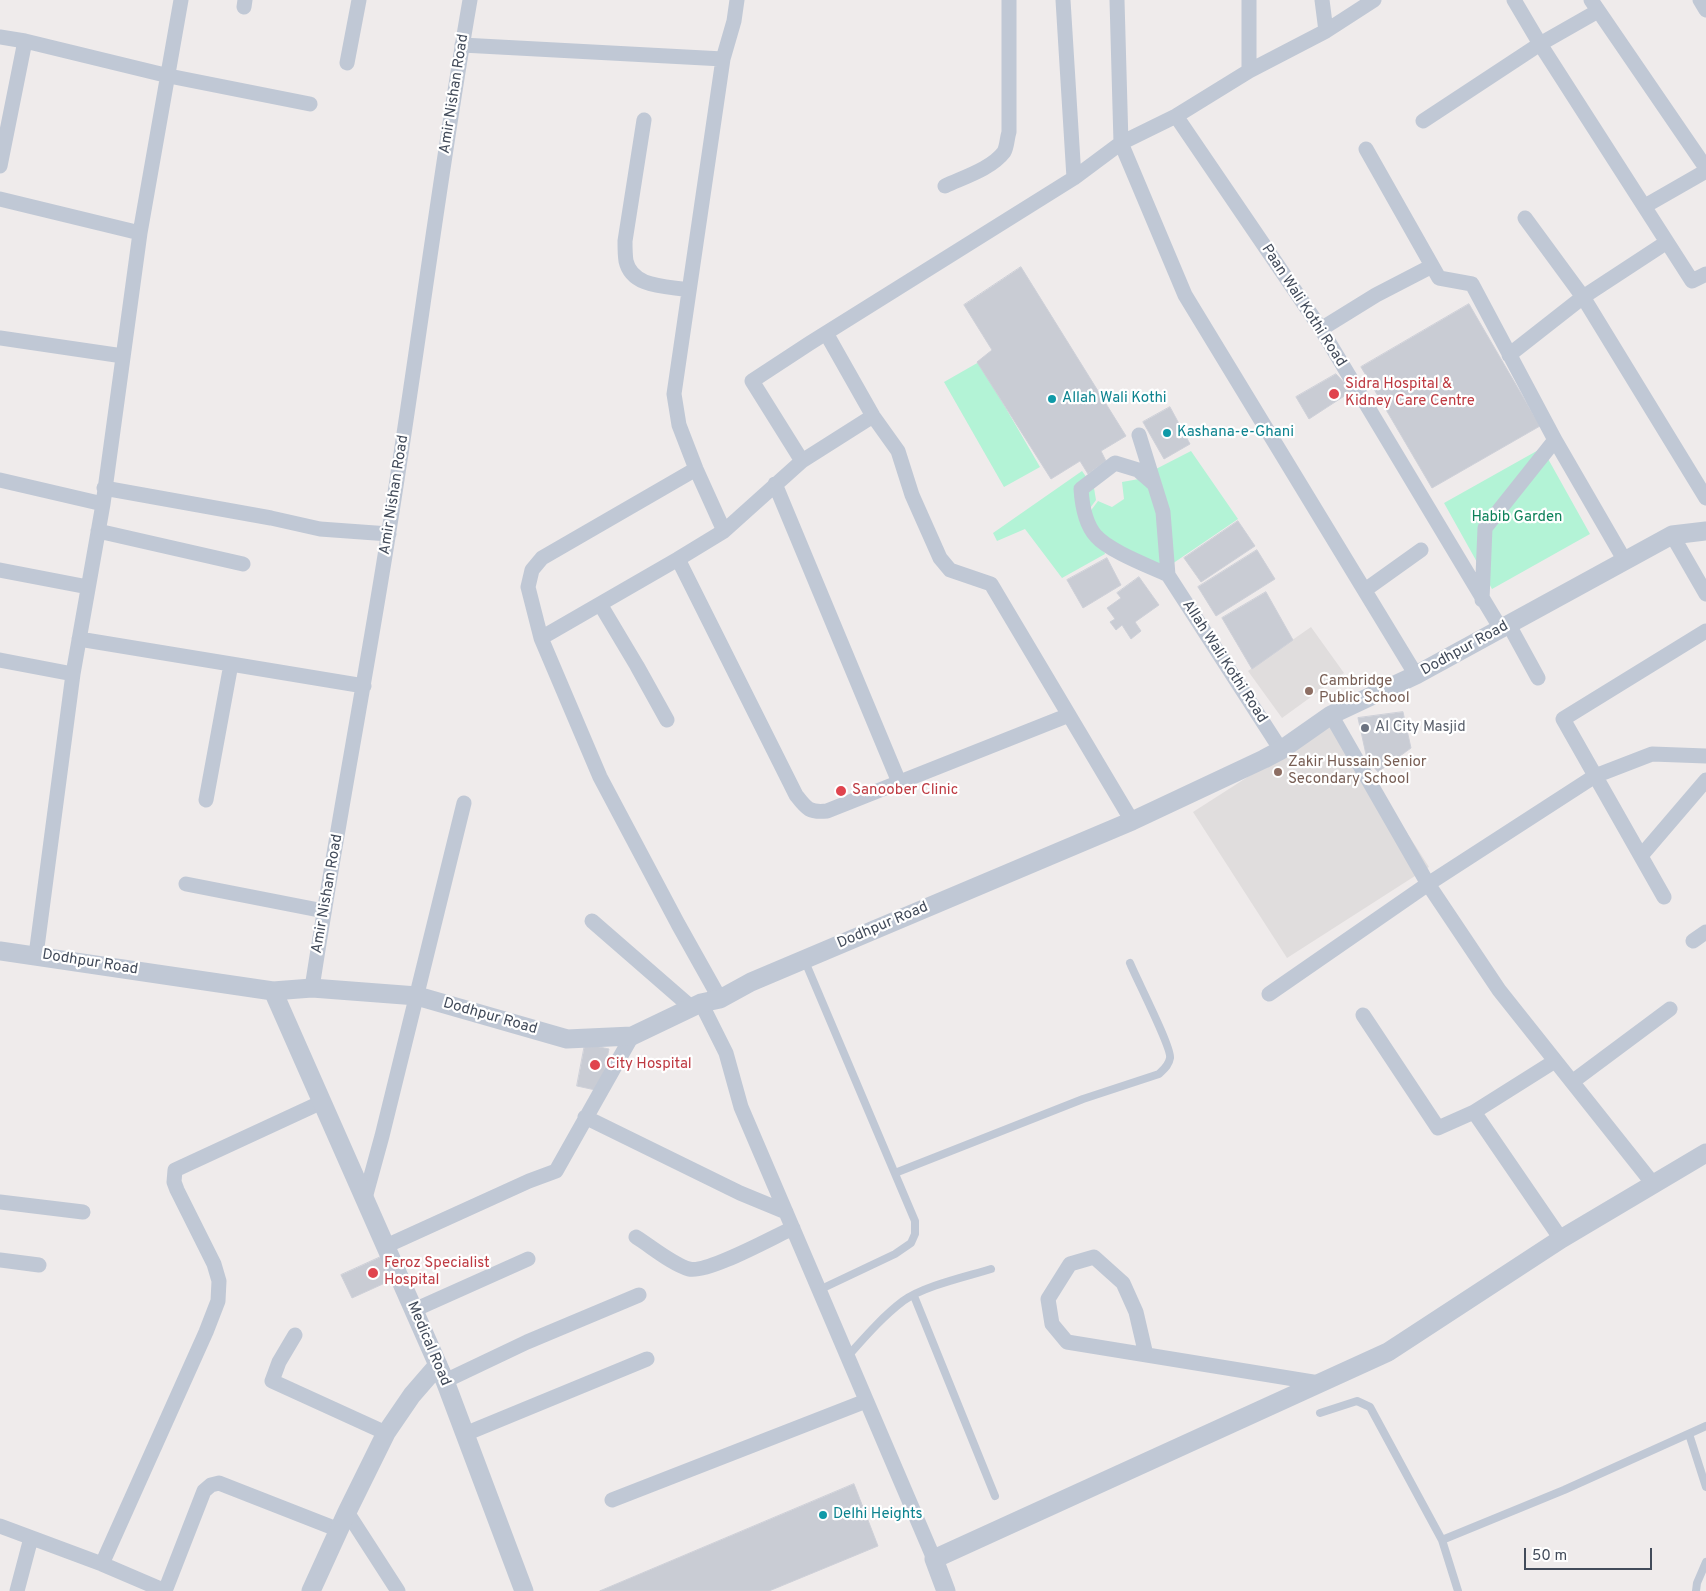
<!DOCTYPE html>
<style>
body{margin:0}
#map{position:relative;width:1706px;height:1591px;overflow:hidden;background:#efebeb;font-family:Overpass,sans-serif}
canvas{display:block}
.scale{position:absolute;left:1524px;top:1548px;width:128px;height:22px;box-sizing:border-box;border:2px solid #424b5a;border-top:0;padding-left:6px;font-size:15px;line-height:18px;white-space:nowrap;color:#424b5a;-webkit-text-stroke:4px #fff;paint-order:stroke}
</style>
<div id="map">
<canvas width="1706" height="1591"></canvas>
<div class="scale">50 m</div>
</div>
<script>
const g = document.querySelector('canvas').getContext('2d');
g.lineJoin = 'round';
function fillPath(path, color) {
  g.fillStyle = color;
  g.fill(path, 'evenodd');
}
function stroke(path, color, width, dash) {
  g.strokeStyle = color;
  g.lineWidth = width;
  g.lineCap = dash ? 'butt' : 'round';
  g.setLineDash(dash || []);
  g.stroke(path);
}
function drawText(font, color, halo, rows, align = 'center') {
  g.font = font + ' Overpass,sans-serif';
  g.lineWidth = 4.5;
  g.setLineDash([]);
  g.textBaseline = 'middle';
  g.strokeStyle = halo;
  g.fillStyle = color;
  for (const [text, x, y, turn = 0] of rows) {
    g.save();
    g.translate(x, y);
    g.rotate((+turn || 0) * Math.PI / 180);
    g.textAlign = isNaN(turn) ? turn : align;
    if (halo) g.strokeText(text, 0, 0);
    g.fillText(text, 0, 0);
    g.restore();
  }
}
fillPath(new Path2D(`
 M 1311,627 L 1344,673 L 1282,718 L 1248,671 Z
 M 1335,721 L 1429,867 L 1287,958 L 1193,812 Z`), '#e0dddd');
fillPath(new Path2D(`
 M 979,362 L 1040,467 L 1004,487 L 944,382 Z
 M 1542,448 L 1590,534 L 1492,589 L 1444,503 Z
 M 1191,451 L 1238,519 L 1172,564 L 1154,470 Z
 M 1082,471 L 1094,488 L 1096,500 L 1088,511 L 1103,546 L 1105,554 L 1062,578 L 1025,529 L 997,541 L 993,533 Z
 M 1139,479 L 1151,490 L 1157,510 L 1161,567 L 1102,540 L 1089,513 L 1098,501 L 1112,507 L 1124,499 L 1122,482 Z`), '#b3f3d6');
const building = new Path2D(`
 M 1021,267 L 1126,436 L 1101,451 L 1106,461 L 1088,474 L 1080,461 L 1051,479 L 977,362 L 992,350 L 964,305 Z
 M 1469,304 L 1540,426 L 1432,488 L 1361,367 Z
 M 1336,374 L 1352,391 L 1309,419 L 1296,397 Z
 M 1170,407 L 1190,444 L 1164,459 L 1143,422 Z
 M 1238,521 L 1255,546 L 1201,582 L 1184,558 Z
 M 1257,550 L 1275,579 L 1216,616 L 1198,587 Z
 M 1107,558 L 1121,585 L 1083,608 L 1067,580 Z
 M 1139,577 L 1159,605 L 1135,622 L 1141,631 L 1131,639 L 1122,625 L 1116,630 L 1110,622 L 1115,619 L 1107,608 L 1121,598 L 1117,593 Z
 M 1266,592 L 1293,640 L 1252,669 L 1222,618 Z
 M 1403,712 L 1411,748 L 1378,772 L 1367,759 L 1358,718 Z
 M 585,1044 L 609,1049 L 600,1091 L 577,1086 Z
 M 385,1255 L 396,1278 L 352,1298 L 341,1275 Z
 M 854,1484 L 878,1546 L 769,1591 L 600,1591 Z`);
fillPath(building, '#c9ccd4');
stroke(building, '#ced0d8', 1);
stroke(new Path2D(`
 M 804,959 L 915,1221 L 915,1234 L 911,1243 L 895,1254 L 819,1290
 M 895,1173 L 1083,1099 L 1159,1074 C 1164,1069 1169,1065 1170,1058 C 1172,1048 1136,978 1130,963
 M 914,1296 L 995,1496
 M 847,1357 C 865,1337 882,1317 903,1301 C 924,1286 965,1277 991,1269
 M 1320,1413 L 1357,1401 L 1370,1407 L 1442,1540 L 1458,1591
 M 1689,1434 L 1706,1487
 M 1442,1540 L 1564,1490 L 1706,1426
 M 1696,1591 L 1697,1583 L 1706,1562`), '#c0c8d5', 8);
stroke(new Path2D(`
 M 1063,0 L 1074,178
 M 1117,0 L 1121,143 L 1185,295 L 1416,675
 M 1322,0 L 1326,31
 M 1514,0 L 1540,44 L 1692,281 L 1706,274
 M 1591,0 L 1706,168
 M 1700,0 L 1706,10
 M 244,7 L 245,0
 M 0,37 L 25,41 L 169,76 L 310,104
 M 462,45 L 723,59
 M 347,63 L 359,0
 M 1249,71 L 1249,0
 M 1176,116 L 1321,329 L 1501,629
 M 644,120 L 625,241 C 625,248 625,255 626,261 C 632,288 667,286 689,290
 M 1423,121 L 1540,44 L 1598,11
 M 1366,149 L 1439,278 L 1472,284 L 1555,440 L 1485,528 L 1482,600
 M 0,166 L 25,41
 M 945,186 C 964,177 991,169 1004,152 C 1007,147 1007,138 1009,132 L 1009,0
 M 0,199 L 140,233 L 181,0
 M 1645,206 L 1706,171
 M 1525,218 L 1583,297 L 1706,498
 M 1321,329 L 1376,295 L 1432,266
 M 826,333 L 873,416 L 898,451 L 912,495 L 940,558 L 950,570 L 991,584 L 1132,821
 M 0,338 L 123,356
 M 1509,355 L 1583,297 L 1667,242
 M 873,416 L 802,461 L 724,531 L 678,559 L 796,795 C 806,808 809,813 827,811 L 1069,715
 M 1139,435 L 1163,512 L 1168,575 L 1281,750
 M 1555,440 L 1625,561
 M 802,461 L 752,381 L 810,343 L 1074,178 L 1121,143 L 1176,116 L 1249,71 L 1326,31 L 1374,0
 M 696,469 L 542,558 L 532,570 L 528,587 L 541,638 L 600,777 L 678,924 L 720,999
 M 0,480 L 103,504
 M 775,484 L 899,782
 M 1154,484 L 1138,470 L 1115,463 L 1081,489 C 1082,504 1085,524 1096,536 C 1109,551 1149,566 1168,575
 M 104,488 L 271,518 L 320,529 L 389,534
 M 98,531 L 243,564
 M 724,531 L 696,469 L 679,425 L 674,394 L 723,59 L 734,21 L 737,0
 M 1672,535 L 1706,594
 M 0,570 L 88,587
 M 1365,590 L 1421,550
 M 600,604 L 637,666 L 667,720
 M 1509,625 L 1538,678
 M 541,638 L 678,559
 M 79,639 L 231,664
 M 0,660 L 73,674
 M 1331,715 L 1428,884 L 1499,990 L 1654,1185
 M 206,800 L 231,664 L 364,686
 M 1641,856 L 1706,780
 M 186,884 L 324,911
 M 1664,897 L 1563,719 L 1706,631
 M 592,921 L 692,1008
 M 1693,941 L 1706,932
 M 36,955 L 73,674 L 103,504 L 140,233
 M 312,988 C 335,838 364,688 388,537 C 417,358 439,178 470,0
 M 1269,994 L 1428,884 L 1595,776 L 1652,754 L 1706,756
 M 701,1003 L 726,1053 L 741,1107 L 934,1559
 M 1363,1015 L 1438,1128 L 1474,1112 L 1555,1061
 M 1572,1082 L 1670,1009
 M 1474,1112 L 1561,1239
 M 585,1117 L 740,1193 L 786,1212
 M 365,1198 L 382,1136 L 464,803
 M 0,1202 L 83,1212
 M 636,1237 C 652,1247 672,1264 689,1269 C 707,1274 773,1237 793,1228
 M 386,1246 L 529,1181 L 556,1171 L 632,1036
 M 0,1260 L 39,1265
 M 414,1310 L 528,1259
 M 295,1335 L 279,1362 L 272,1381 L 386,1433
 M 1146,1355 L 1136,1312 L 1123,1283 L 1094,1257 L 1070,1264 L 1048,1299 L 1052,1324 L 1067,1342 L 1319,1383
 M 445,1381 L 527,1342 L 639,1295
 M 465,1434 L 647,1359
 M 612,1500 L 866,1401
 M 347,1512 L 398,1591
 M 0,1526 L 102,1564 L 165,1591 L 204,1491 L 211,1485 L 219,1483 L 339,1530
 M 102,1564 L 206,1332 L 218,1301 L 219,1281 L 214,1264 L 177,1190 L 174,1182 L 175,1170 L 322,1102
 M 17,1591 L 31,1538`), '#c0c8d5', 15);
stroke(new Path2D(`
 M 0,951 L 273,991 L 312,988 L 417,996 L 567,1039 L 632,1036 L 701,1003 L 720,999 L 751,982 L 1132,821 L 1264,759 L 1281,750 L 1331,715 L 1416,675 L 1672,535 L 1706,531
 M 273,991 L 445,1381 L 524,1591
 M 311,1591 L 347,1512 L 386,1433 L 412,1395 L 438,1365
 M 946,1591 L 934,1559 L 1388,1352 L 1561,1239 L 1706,1153`), '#c0c8d5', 19);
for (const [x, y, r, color] of [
 [1334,394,6,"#e0444e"],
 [1052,399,5,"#0f9aa8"],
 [1167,433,5,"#0f9aa8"],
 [1309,691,5,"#8d6e63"],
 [1365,728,5,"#6b7280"],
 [1278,772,5,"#8d6e63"],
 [841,791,6,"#e0444e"],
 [595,1065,6,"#e0444e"],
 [373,1273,6,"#e0444e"],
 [823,1515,5,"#0f9aa8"]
]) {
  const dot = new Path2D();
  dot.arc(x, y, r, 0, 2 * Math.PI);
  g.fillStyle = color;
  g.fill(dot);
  stroke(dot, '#fff', 2);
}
drawText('15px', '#424b5a', '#fff', [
 ["Amir Nishan Road",455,94,-81],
 ["Paan Wali Kothi Road",1303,306,57],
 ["Amir Nishan Road",395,495,-81],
 ["Dodhpur Road",1465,649,-29],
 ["Allah Wali Kothi Road",1224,662,57],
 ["Amir Nishan Road",328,894,-80],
 ["Dodhpur Road",883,926,-23],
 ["Dodhpur Road",90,963,9],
 ["Dodhpur Road",490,1017,16],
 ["Medical Road",428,1344,67]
]);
drawText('15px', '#be3a42', '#fff', [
 ["Sidra Hospital &",1345,385],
 ["Kidney Care Centre",1345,402],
 ["Sanoober Clinic",852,791],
 ["City Hospital",606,1065],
 ["Feroz Specialist",384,1264],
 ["Hospital",384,1281]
], 'left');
drawText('15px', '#0d838f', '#fff', [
 ["Allah Wali Kothi",1062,399],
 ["Kashana-e-Ghani",1177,433],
 ["Delhi Heights",833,1515]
], 'left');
drawText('15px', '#0d825a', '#fff', [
 ["Habib Garden",1517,518]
]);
drawText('15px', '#785e54', '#fff', [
 ["Cambridge",1319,682],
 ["Public School",1319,699],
 ["Zakir Hussain Senior",1288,763],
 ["Secondary School",1288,780]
], 'left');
drawText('15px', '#5b616d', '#fff', [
 ["Al City Masjid",1375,728]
], 'left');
</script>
